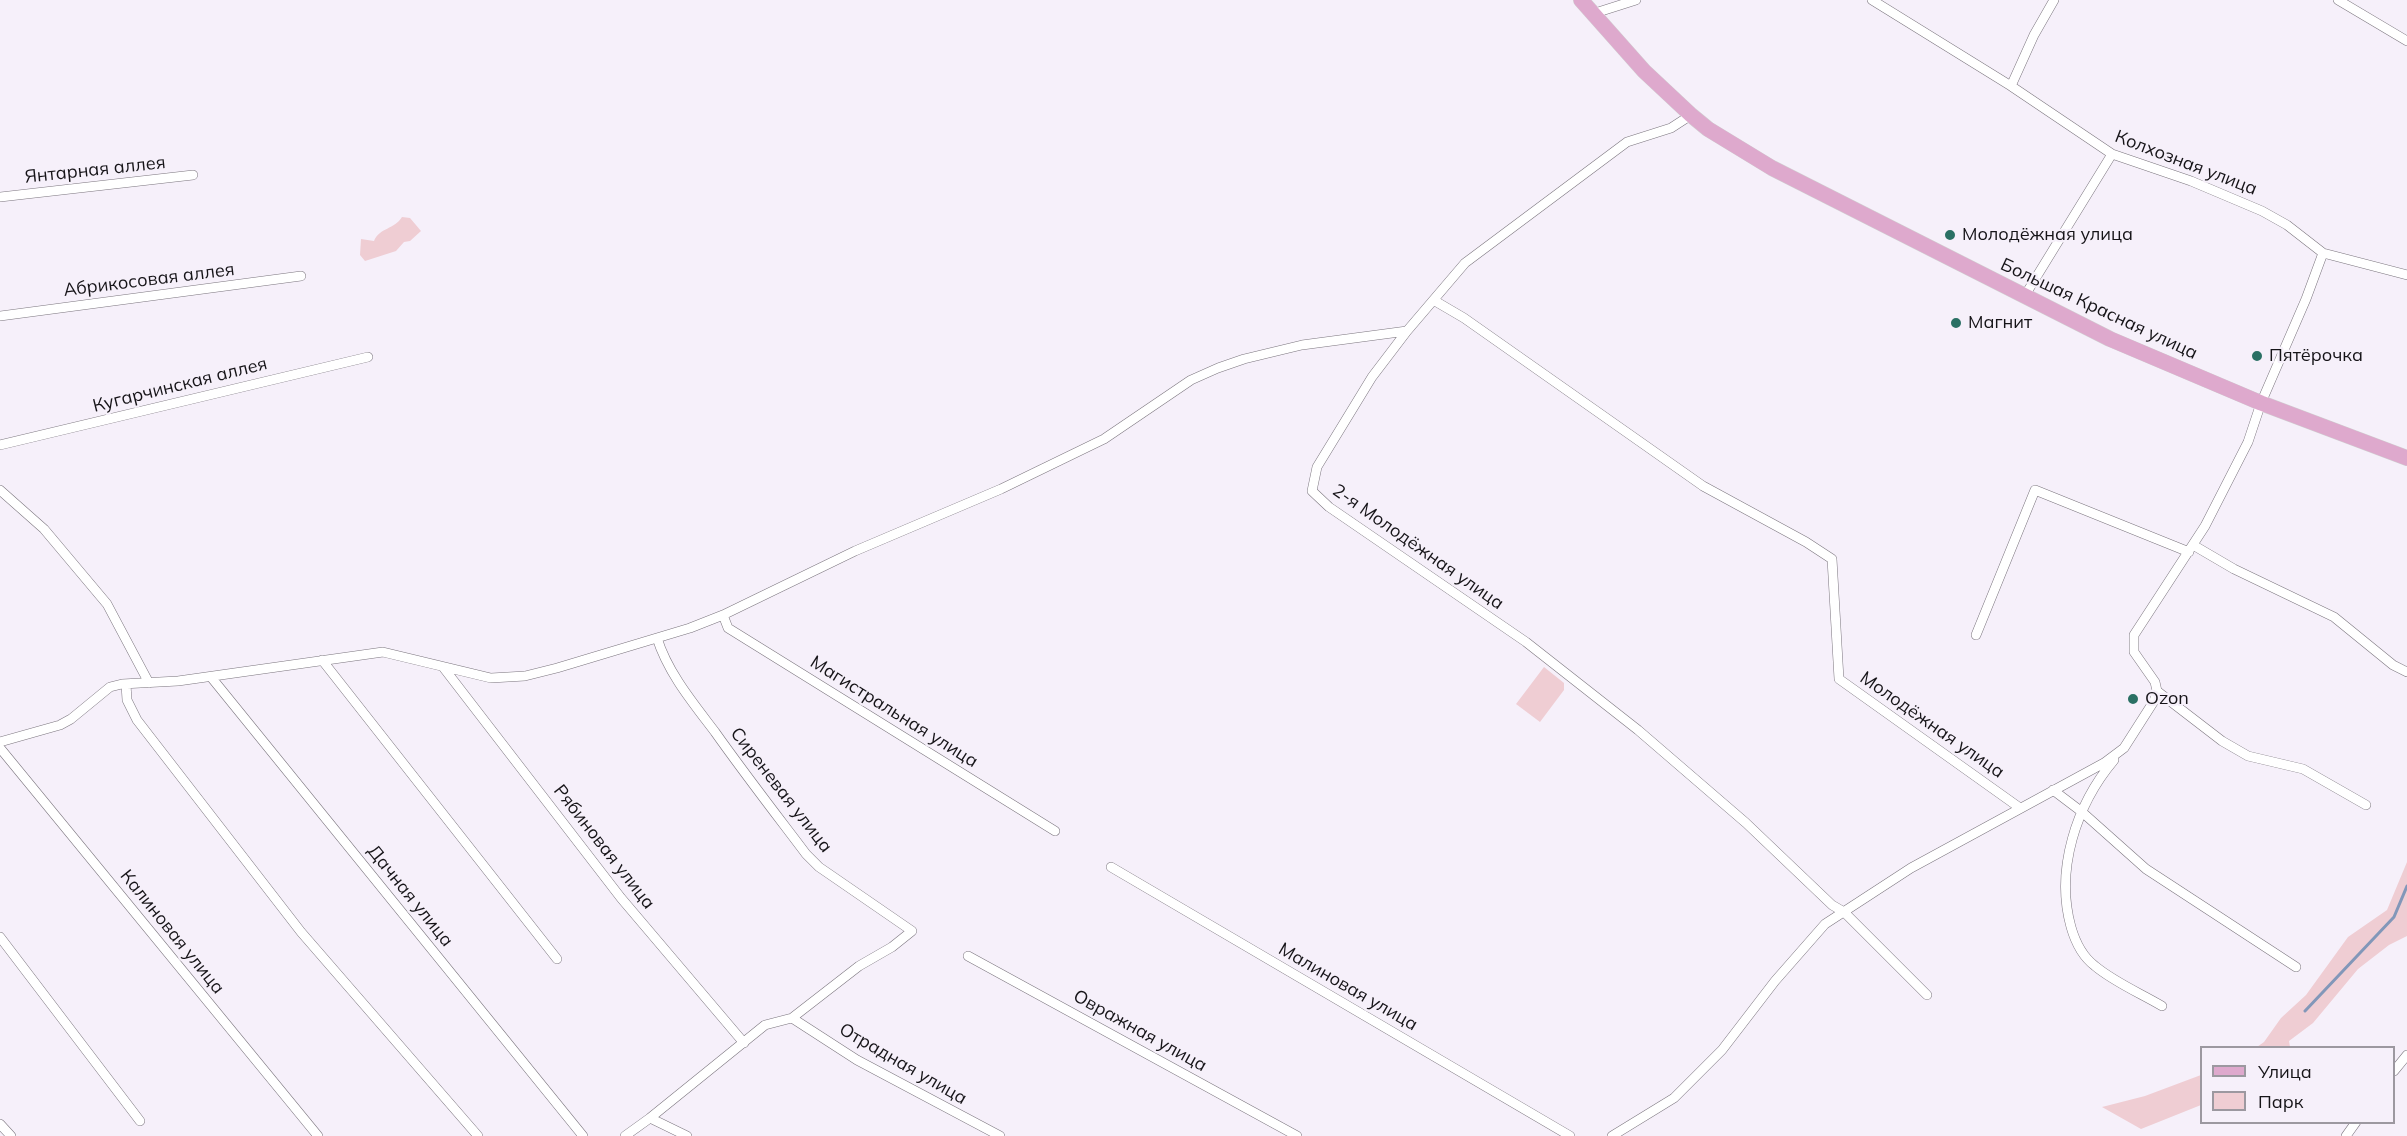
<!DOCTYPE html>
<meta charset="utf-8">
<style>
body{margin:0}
#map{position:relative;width:2407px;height:1136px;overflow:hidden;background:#f6f0fa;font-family:Mulish,sans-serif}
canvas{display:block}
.legend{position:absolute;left:2200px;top:1046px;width:195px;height:78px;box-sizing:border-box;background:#f6f0fa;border:2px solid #9c98a0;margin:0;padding:8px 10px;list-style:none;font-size:18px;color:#161418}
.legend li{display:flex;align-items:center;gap:12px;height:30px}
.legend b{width:30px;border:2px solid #9c98a0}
</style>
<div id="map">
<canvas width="2407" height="1136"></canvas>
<ul class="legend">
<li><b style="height:8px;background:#dea9cd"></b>Улица</li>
<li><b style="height:16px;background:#efcdd3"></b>Парк</li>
</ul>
</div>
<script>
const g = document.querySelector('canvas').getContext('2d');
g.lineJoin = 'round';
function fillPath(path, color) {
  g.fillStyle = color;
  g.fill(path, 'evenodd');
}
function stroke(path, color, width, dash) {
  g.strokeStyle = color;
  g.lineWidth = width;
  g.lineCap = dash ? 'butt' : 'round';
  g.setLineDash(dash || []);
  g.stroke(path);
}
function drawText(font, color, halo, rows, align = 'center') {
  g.font = font + ' Mulish,sans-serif';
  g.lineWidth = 4.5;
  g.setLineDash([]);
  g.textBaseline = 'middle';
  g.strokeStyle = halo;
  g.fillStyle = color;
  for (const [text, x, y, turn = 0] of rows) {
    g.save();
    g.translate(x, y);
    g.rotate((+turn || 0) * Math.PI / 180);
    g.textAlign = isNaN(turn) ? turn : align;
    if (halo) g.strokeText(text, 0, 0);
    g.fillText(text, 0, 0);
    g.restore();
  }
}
fillPath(new Path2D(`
 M 402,217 L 410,218 L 421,231 L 410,241 L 404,242 L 396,251 L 365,261 L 360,255 L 361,239 L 374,241 C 379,228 395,229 402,217 Z
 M 1544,667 L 1564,683 L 1564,690 L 1540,722 L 1516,704 Z
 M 2407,862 L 2407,936 L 2389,945 L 2358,969 L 2313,1023 L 2289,1041 L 2290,1047 L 2257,1047 L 2264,1042 L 2281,1018 L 2306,995 L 2348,937 L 2387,910 Z
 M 2201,1075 L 2201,1105 L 2141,1129 L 2102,1107 L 2145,1096 Z`), '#efcdd3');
stroke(new Path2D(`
 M 2305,1011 L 2394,917 L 2407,886`), '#8297b9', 3);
const minor = new Path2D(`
 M 1872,0 L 2011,86 L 2112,154 L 2191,181 L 2262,211 L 2287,225 L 2323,253 L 2407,275
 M 2338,0 L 2407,41
 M 1592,14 L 1636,0
 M 2011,86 L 2034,35 L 2054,0
 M 1691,115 L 1671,128 L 1627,142 L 1465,263 L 1407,331 L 1372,377 L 1317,467 L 1312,491 L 1329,507 L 1526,642 L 1638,730 L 1746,823 L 1832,905 L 1844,912 L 1927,995
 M 0,197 L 193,175
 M 2323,253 L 2306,299 L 2261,403 L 2248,442 L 2205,526 L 2134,635 L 2134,652 L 2155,682 L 2157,691 L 2222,741 L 2248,756 L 2303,769 L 2366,805
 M 2024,297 L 2112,154
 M 1435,301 L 1464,318 L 1703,486 L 1806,542 L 1832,559 L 1839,679 L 2020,808
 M 0,316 L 301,276
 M 0,445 L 368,357
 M 0,490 L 44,529 L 107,604 L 149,683
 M 2193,545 L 2234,569 L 2334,617 L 2393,665 L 2407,672
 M 723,615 L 728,628 L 1055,831
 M 1976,635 L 2035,490 L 2189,552
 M 322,660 L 557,959
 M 443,667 L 621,898 L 744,1043
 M 211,677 L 583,1136
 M 126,684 L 127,700 L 137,720 L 301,932 L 478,1136
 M 0,742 L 60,725 L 71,719 L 110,687 L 122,684 L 178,681 L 383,652 L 491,678 L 525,676 L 557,668 L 690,628 L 723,615 L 855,551 L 1001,489 L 1104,439 L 1191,380 L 1218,368 L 1244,359 L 1302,345 L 1407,331
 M 0,748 L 318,1136
 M 2114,760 C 2076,805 2055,870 2071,927 C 2075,941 2083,957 2095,966 C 2114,982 2140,993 2162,1006
 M 2053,790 L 2082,812 L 2146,869 L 2296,967
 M 1111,867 L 1570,1136
 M 0,937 L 140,1121
 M 968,956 L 1297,1136
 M 792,1018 L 857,1060 L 1000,1136
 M 2394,1071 L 2407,1055
 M 650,1118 L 687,1136
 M 0,1124 L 11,1136
 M 625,1136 L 650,1118 L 765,1025 L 792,1018 L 859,966 L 892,947 L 912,931 L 819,867 L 806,854 C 775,813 744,773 715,732 C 693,703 668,673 657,638
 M 1612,1136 L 1674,1098 L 1722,1050 L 1775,981 L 1825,924 L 1911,868 L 2104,763 L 2124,748 L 2154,701 L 2157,691
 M 2346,1136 L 2356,1122`);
const primary = new Path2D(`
 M 1581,0 L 1644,71 L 1691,115 L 1708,129 L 1772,168 L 2110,339 L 2261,403 L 2407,458`);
stroke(minor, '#7b757e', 10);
stroke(primary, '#d0d0d1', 16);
stroke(minor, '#fff', 9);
stroke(primary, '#dea9cd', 15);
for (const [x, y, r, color] of [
 [1950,235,6,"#2a7064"],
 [1956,323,6,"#2a7064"],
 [2257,356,6,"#2a7064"],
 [2133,699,6,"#2a7064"]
]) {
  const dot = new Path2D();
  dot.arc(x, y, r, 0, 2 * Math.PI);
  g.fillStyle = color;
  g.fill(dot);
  stroke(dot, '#f6f0fa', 2);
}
drawText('18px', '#161418', '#f6f0fa', [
 ["Колхозная улица",2186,163,21],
 ["Янтарная аллея",95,170,-6],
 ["Абрикосовая аллея",149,280,-7],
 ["Большая Красная улица",2099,309,25],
 ["Кугарчинская аллея",180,385,-14],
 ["2-я Молодёжная улица",1418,547,35],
 ["Магистральная улица",894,712,32],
 ["Молодёжная улица",1932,725,35],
 ["Сиреневая улица",781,790,52],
 ["Рябиновая улица",604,847,52],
 ["Дачная улица",410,896,51],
 ["Калиновая улица",172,932,51],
 ["Малиновая улица",1348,987,30],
 ["Овражная улица",1140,1031,29],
 ["Отрадная улица",903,1064,30]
]);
drawText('18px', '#161418', '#f6f0fa', [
 ["Молодёжная улица",1962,235],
 ["Магнит",1968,323],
 ["Пятёрочка",2269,356],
 ["Ozon",2145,699]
], 'left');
</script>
